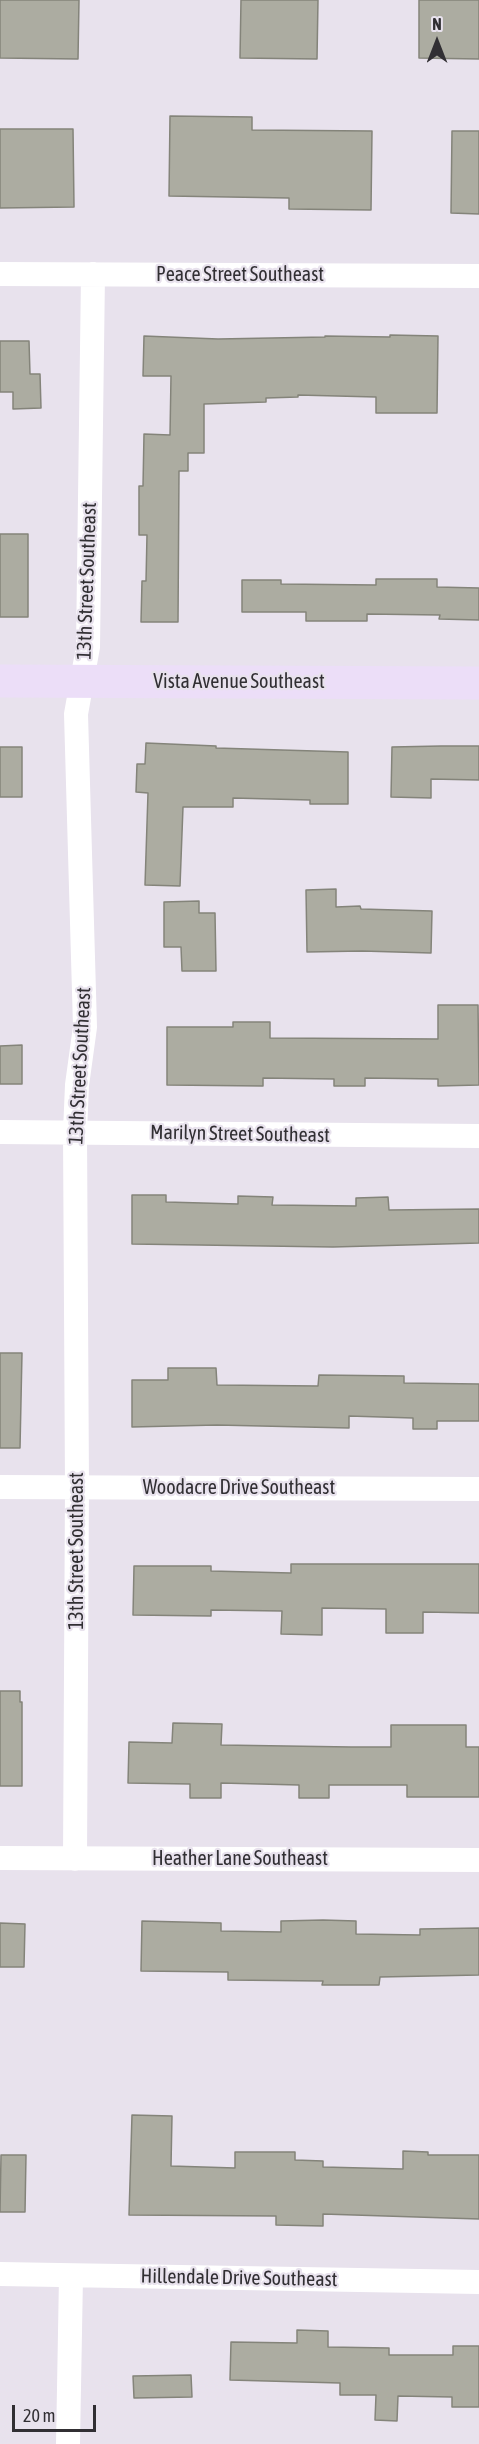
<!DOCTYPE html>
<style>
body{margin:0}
#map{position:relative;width:479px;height:2444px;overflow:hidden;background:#e8e2ed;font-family:"Asap Condensed",sans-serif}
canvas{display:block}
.north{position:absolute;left:407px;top:12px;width:60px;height:60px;-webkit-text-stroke:4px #e8e2ed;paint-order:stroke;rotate:0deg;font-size:16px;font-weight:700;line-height:24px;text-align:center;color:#312f33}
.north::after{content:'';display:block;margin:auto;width:21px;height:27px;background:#312f33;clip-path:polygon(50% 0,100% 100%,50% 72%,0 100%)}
.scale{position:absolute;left:12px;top:2405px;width:84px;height:27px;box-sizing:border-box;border:3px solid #312f33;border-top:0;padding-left:8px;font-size:18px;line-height:21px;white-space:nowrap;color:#312f33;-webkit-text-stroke:4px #e8e2ed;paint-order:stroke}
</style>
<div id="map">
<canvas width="479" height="2444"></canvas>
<div class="north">N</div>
<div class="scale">20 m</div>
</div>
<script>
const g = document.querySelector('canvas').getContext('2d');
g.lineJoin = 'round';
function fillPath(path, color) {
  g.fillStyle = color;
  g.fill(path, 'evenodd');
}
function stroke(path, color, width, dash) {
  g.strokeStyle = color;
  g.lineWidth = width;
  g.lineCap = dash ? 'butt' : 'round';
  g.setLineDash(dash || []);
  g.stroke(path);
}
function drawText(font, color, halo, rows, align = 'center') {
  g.font = font + ' "Asap Condensed",sans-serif';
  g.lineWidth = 4.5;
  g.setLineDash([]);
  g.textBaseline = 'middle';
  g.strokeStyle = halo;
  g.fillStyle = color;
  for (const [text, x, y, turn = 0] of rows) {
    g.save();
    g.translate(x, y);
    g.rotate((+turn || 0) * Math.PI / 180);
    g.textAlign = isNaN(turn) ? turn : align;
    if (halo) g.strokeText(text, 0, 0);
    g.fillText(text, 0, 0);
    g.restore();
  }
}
const building = new Path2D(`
 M 0,0 L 79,0 L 78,59 L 0,58 Z
 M 241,0 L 318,0 L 317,59 L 240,58 Z
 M 419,0 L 479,0 L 479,59 L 419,58 Z
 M 170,116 L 252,117 L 252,130 L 372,131 L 371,210 L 289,209 L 289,198 L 169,196 Z
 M 0,129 L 73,129 L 74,207 L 0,208 Z
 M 452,131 L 479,131 L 479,214 L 451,213 Z
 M 390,335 L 438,336 L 437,413 L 376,413 L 376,397 L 298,395 L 298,397 L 266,398 L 266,402 L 204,404 L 204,453 L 188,453 L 188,471 L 179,471 L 178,622 L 141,622 L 142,581 L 146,581 L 147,535 L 139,535 L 139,486 L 143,486 L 144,434 L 170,435 L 171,376 L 143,376 L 144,336 L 218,339 L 325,337 L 325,336 L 390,337 Z
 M 0,341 L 29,341 L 30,374 L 40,374 L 41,408 L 13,409 L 13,392 L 0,392 Z
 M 0,534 L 28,534 L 28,617 L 0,617 Z
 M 376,579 L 437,579 L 437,587 L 479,588 L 479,620 L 439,619 L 440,615 L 367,614 L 367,621 L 306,621 L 306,612 L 242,612 L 242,580 L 281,580 L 281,584 L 376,585 Z
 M 146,743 L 216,746 L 216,748 L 348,752 L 348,804 L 310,804 L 310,800 L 233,798 L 233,807 L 183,807 L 180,886 L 145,885 L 148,793 L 136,792 L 137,764 L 145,764 Z
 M 441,746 L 479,746 L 479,780 L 431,779 L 431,798 L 391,797 L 392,747 Z
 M 0,747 L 22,747 L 22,797 L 0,797 Z
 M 336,889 L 336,907 L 360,906 L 361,909 L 432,911 L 431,953 L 362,951 L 307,952 L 306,890 Z
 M 199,901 L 199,913 L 215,913 L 216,971 L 182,971 L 181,947 L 164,947 L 164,902 Z
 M 438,1005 L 478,1005 L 479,1085 L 438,1086 L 438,1079 L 365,1078 L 365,1086 L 334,1086 L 334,1079 L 263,1078 L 263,1086 L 167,1085 L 167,1027 L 233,1027 L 233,1022 L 270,1022 L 270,1038 L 438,1039 Z
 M 22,1045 L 22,1084 L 0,1084 L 0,1046 Z
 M 132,1195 L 166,1195 L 166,1202 L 238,1204 L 238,1196 L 273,1197 L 272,1205 L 356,1206 L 356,1198 L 388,1197 L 389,1210 L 479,1209 L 479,1243 L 333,1247 L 132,1244 Z
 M 0,1353 L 22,1353 L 20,1448 L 0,1448 Z
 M 168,1368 L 216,1368 L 217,1385 L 318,1386 L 319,1375 L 404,1376 L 404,1383 L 479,1384 L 479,1421 L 437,1421 L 437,1429 L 413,1429 L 413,1418 L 349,1416 L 349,1428 L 217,1425 L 132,1427 L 132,1380 L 168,1380 Z
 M 291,1564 L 479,1564 L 479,1613 L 423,1612 L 423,1633 L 386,1633 L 386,1609 L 322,1608 L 322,1635 L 281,1634 L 282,1611 L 211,1610 L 211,1616 L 133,1615 L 134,1566 L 211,1566 L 211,1571 L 291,1573 Z
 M 0,1691 L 20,1691 L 20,1702 L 22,1702 L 22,1786 L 0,1786 Z
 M 173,1723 L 222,1724 L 221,1745 L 351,1747 L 391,1747 L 391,1725 L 466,1725 L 466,1747 L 479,1747 L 479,1797 L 407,1797 L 407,1785 L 329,1785 L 329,1798 L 299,1798 L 299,1785 L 221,1783 L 221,1798 L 190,1798 L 190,1784 L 128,1783 L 129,1742 L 172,1743 Z
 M 323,1920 L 356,1921 L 356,1934 L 420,1935 L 420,1929 L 479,1928 L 479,1975 L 380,1977 L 379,1985 L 322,1985 L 323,1981 L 228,1980 L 228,1972 L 141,1971 L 142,1921 L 221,1923 L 221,1931 L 281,1932 L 281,1921 Z
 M 0,1923 L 25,1924 L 24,1967 L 0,1967 Z
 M 132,2115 L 172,2116 L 171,2166 L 235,2168 L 235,2152 L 295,2152 L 295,2160 L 323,2161 L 323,2167 L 403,2169 L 403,2151 L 428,2152 L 428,2155 L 479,2155 L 479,2219 L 323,2214 L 323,2226 L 276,2225 L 276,2216 L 129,2215 Z
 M 1,2155 L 26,2155 L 25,2212 L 0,2212 Z
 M 297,2330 L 328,2331 L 328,2347 L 389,2348 L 389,2355 L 453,2355 L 453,2346 L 479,2346 L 479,2407 L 452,2407 L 452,2397 L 398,2396 L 397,2421 L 375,2420 L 376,2395 L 340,2395 L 340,2383 L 230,2380 L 231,2342 L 297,2343 Z
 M 191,2375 L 192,2397 L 134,2398 L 133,2376 Z`);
fillPath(building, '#acaca1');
stroke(building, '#84847a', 1.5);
stroke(new Path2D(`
 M 0,274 L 479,276
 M 0,1132 L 479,1136
 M 0,1487 L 479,1489
 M 0,1858 L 479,1860
 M 75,1859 L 77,1487 L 75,1132 L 77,1085 L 85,1027 L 76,714 L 88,647 L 93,274
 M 0,2274 L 479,2282
 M 68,2444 L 71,2276`), '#fff', 24);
stroke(new Path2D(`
 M 0,681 L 479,683`), '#ecdef8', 33);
drawText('20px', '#312f33', '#e8e2ed', [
 ["Peace Street Southeast",240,275],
 ["13th Street Southeast",87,581,-88],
 ["Vista Avenue Southeast",239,682],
 ["13th Street Southeast",80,1066,-87],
 ["Marilyn Street Southeast",240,1134,1],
 ["Woodacre Drive Southeast",239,1488],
 ["13th Street Southeast",77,1551,-90],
 ["Heather Lane Southeast",240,1859],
 ["Hillendale Drive Southeast",239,2278,1]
]);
</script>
